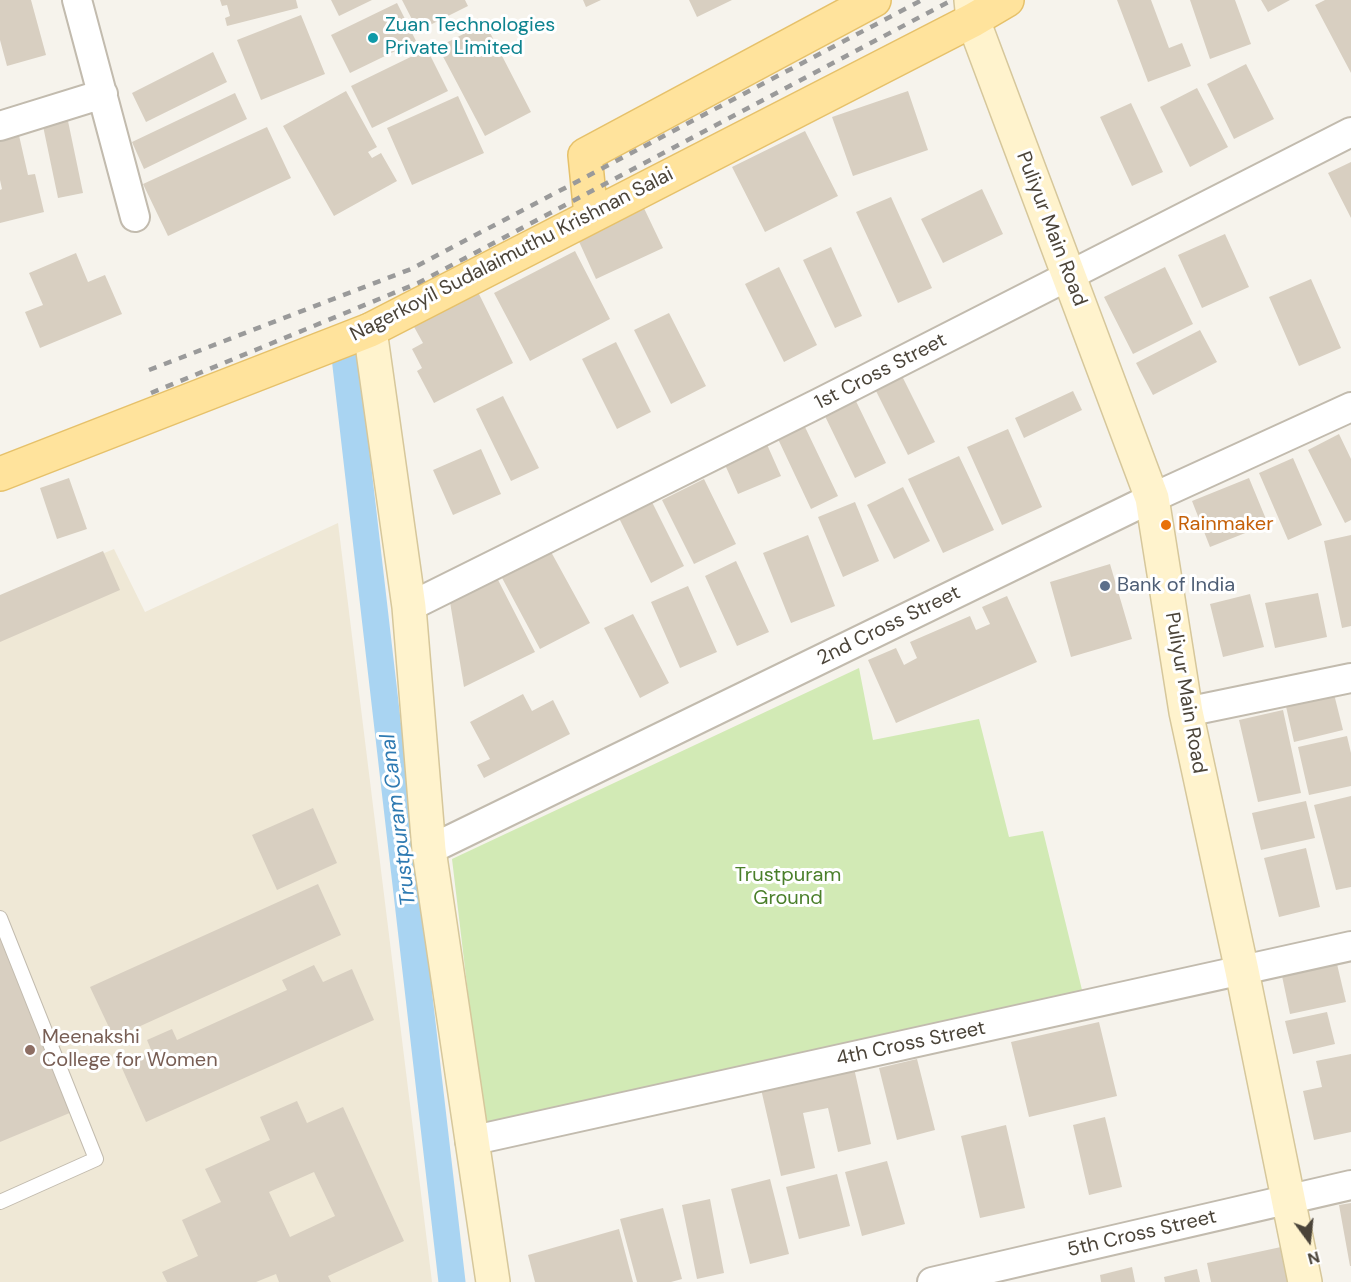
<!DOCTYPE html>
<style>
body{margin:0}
#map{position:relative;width:1351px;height:1282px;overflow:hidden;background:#f6f3ec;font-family:"DM Sans",sans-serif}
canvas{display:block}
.north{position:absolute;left:1279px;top:1210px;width:60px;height:60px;-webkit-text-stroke:4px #fff;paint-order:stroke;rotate:165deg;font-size:16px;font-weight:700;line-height:24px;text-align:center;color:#4b4439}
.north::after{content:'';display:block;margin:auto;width:21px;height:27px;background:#4b4439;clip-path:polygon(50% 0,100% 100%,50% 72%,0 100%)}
</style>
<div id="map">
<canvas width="1351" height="1282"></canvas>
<div class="north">N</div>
</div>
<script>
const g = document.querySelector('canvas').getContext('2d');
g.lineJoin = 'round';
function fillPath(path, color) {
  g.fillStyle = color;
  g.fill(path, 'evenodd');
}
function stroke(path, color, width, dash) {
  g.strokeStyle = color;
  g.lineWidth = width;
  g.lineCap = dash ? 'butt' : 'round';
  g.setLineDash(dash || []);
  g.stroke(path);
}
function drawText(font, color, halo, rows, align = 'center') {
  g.font = font + ' "DM Sans",sans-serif';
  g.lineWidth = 6;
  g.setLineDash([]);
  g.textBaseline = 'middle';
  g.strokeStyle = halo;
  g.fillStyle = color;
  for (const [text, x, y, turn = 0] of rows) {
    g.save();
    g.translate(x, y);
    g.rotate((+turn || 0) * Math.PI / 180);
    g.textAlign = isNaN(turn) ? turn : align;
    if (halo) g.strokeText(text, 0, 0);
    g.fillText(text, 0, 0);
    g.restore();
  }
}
fillPath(new Path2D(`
 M 338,523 L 432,1282 L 0,1282 L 0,596 L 114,549 L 145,612 Z`), '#efe8d6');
fillPath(new Path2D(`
 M 859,668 L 873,740 L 979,719 L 1009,837 L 1043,831 L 1083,994 L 484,1128 L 452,859 Z`), '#d2eab5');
stroke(new Path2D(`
 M 345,357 L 452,1282`), '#a9d4f2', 27);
fillPath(new Path2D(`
 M 0,0 L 31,0 L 46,55 L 7,66 L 0,40 Z
 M 220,0 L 296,0 L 298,8 L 227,26 L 225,18 L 230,16 L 227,5 L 222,6 Z
 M 331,0 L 372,0 L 339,16 Z
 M 402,0 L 465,0 L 468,6 L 418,31 Z
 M 583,0 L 601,0 L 586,7 Z
 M 689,0 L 732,0 L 697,17 Z
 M 1117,0 L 1151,0 L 1169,48 L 1182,43 L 1191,66 L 1148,82 Z
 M 1190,0 L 1235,0 L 1251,44 L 1210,59 Z
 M 1261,0 L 1290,0 L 1268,12 Z
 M 1325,0 L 1351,0 L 1351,73 L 1315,5 Z
 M 397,3 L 416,41 L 350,73 L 331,35 Z
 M 301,15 L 325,74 L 261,100 L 237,40 Z
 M 485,23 L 531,112 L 485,136 L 438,47 Z
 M 427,49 L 448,91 L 372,128 L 351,86 Z
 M 213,52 L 227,82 L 146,122 L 132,93 Z
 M 1246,64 L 1274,119 L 1234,139 L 1207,84 Z
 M 1197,88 L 1228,147 L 1190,167 L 1160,107 Z
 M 346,91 L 377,147 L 368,152 L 372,158 L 381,153 L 397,181 L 334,216 L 283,126 Z
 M 908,91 L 928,150 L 853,176 L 832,117 Z
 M 235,93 L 247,119 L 144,169 L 132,142 Z
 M 458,96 L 484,153 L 412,185 L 387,128 Z
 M 1131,103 L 1163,172 L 1132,186 L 1100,117 Z
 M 68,121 L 83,193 L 58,198 L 43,126 Z
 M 267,127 L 291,178 L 168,236 L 143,184 Z
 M 18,131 L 28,175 L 35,174 L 44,212 L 0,223 L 0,190 L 2,189 L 0,180 L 0,135 Z
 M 805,131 L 838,196 L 765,232 L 732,167 Z
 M 1351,162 L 1351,218 L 1328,173 Z
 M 982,189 L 1003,234 L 943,263 L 921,219 Z
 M 891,197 L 932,288 L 898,303 L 856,212 Z
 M 642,204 L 663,248 L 596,279 L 576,235 Z
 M 1225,234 L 1249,287 L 1202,308 L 1178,255 Z
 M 831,247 L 862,316 L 835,328 L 803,260 Z
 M 575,251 L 610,319 L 530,361 L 494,293 Z
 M 76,253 L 88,282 L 105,275 L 122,314 L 40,348 L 25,312 L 43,305 L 29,273 Z
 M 779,267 L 817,345 L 784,362 L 745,284 Z
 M 1165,267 L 1193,324 L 1133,354 L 1104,297 Z
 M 1311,279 L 1341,348 L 1299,366 L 1269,297 Z
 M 478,292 L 513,363 L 434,403 L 417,371 L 422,368 L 412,349 L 423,343 L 413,325 Z
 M 669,313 L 706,386 L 671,404 L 634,330 Z
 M 1200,330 L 1217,362 L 1153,395 L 1136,363 Z
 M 616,342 L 651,412 L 617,429 L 582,359 Z
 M 902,376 L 935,442 L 908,455 L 875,389 Z
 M 1073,391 L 1082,410 L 1024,438 L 1015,418 Z
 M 853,395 L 886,463 L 855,478 L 822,410 Z
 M 503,396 L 539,468 L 511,481 L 476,409 Z
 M 805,427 L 838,496 L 811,509 L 778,439 Z
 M 1008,429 L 1042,507 L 1002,525 L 967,447 Z
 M 1339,434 L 1351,459 L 1351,520 L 1345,523 L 1308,450 Z
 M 765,440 L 781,476 L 738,494 L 722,458 Z
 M 481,449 L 501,494 L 453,515 L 433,470 Z
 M 959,456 L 994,530 L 943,553 L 908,479 Z
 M 1293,458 L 1322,525 L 1288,540 L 1259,473 Z
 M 69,478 L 87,529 L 57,539 L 40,488 Z
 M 1249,478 L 1268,524 L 1210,547 L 1192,501 Z
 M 704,479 L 736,544 L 694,564 L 662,500 Z
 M 903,487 L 930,541 L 894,559 L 867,505 Z
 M 651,500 L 684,566 L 651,583 L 618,516 Z
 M 855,502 L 879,561 L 843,577 L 818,517 Z
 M 808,535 L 835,606 L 791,623 L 763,553 Z
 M 1351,535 L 1351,626 L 1342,628 L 1324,541 Z
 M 550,550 L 590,623 L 540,649 L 501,576 Z
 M 103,551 L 120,590 L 0,642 L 0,595 Z
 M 736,561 L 769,632 L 737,646 L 705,576 Z
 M 1110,564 L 1132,639 L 1071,657 L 1050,582 Z
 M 497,578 L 535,652 L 464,687 L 450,602 Z
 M 688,586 L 717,652 L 680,668 L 651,602 Z
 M 1318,593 L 1327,637 L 1275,648 L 1265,603 Z
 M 1250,594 L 1264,647 L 1223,657 L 1210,604 Z
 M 1007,596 L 1037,662 L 896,723 L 868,660 L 896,648 L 904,665 L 917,658 L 910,642 L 970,616 L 976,630 L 990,624 L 982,607 Z
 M 633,614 L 669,683 L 640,698 L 604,628 Z
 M 1333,690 L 1343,730 L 1294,742 L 1285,702 Z
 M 523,694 L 532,711 L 553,700 L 570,734 L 484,778 L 477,765 L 490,759 L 470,722 Z
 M 1283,710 L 1301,793 L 1258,802 L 1239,720 Z
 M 1347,736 L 1351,753 L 1351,786 L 1309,795 L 1298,747 Z
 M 1351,796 L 1351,887 L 1336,890 L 1314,805 Z
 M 1306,801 L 1315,838 L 1261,850 L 1252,813 Z
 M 313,808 L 337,863 L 277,890 L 252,835 Z
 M 1306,848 L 1320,907 L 1279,917 L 1264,858 Z
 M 318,884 L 341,935 L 114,1038 L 90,987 Z
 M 0,938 L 72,1112 L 0,1142 Z
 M 1337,964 L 1346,1002 L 1290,1014 L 1282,976 Z
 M 314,965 L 323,982 L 352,969 L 374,1020 L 146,1122 L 121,1066 L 152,1052 L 147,1040 L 172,1029 L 177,1040 L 287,990 L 282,980 Z
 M 1327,1012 L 1335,1044 L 1293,1054 L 1285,1021 Z
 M 1099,1022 L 1117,1096 L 1029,1117 L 1011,1042 Z
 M 1351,1054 L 1351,1132 L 1314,1140 L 1303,1091 L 1322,1087 L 1316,1061 Z
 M 917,1059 L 935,1130 L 897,1140 L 879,1068 Z
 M 854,1068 L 871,1144 L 838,1152 L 828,1108 L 803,1113 L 815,1168 L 781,1176 L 761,1089 Z
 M 297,1101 L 307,1123 L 343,1107 L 404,1241 L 328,1276 L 331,1282 L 279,1282 L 276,1274 L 256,1282 L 167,1282 L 162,1272 L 198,1256 L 182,1220 L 221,1202 L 205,1169 L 270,1140 L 260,1117 ZM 314,1172 L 335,1216 L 290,1237 L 269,1192 Z
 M 1105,1117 L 1122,1187 L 1089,1195 L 1073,1125 Z
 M 1006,1125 L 1025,1208 L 980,1218 L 961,1136 Z
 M 887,1161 L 905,1224 L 862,1236 L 845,1172 Z
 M 837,1174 L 850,1226 L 799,1239 L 786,1187 Z
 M 770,1179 L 789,1254 L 750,1264 L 731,1189 Z
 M 710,1199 L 724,1273 L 697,1279 L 682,1205 Z
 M 1351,1203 L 1351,1266 L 1350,1266 L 1339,1205 Z
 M 663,1208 L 682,1279 L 671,1282 L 637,1282 L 620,1219 Z
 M 619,1229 L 633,1282 L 535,1282 L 528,1255 Z
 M 1281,1247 L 1289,1282 L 1211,1282 L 1207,1263 Z
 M 1132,1267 L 1135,1282 L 1101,1282 L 1100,1275 Z
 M 1197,1269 L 1200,1282 L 1165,1282 L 1164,1277 Z`), '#d8cfc1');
const lane = new Path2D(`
 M 0,918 L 96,1159 L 0,1202`);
const street = new Path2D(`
 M 77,0 L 135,217
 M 0,126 L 103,94
 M 409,607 L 821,402 L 1351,132
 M 1186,712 L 1351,678
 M 429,850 L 1152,498 L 1351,407
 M 470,1141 L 1351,946
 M 932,1282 L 1351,1185`);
const secondary = new Path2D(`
 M 971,0 L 973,20 L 1152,498 L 1186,712 L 1242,971 L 1305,1282
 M 370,330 L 409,607 L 429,850 L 493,1282`);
const primary = new Path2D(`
 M 591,216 L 585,155 L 874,0
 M 0,474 L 370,330 L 973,20 L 1007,0`);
stroke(lane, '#c2bbae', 16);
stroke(street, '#c2bbae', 32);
stroke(secondary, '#d6c79b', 36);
stroke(primary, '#e6c16a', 36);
stroke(lane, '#fff', 14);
stroke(street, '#fff', 28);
stroke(secondary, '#fff3cd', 33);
stroke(primary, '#ffe39c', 33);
stroke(new Path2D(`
 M 149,370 L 411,269 L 922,0
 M 151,393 L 418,283 L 952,0`), '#9a9a9a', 4.5, [8, 8]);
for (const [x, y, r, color] of [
 [373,38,6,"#0f9aa8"],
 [1166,525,6,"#e8710a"],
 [1105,586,6,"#5c6f8a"],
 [30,1050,6,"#8d6e63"]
]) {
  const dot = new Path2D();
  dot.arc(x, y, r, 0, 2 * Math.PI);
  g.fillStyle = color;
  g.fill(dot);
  stroke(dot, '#fff', 2);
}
drawText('20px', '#0d838f', '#fff', [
 ["Zuan Technologies",385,26],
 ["Private Limited",385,49]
], 'left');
drawText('20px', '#4b4439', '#fff', [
 ["Puliyur Main Road",1051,229,69],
 ["Nagerkoyil Sudalaimuthu Krishnan Salai",512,255,-27],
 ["1st Cross Street",881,372,-27],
 ["2nd Cross Street",889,626,-26],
 ["Puliyur Main Road",1185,693,80],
 ["4th Cross Street",911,1044,-12],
 ["5th Cross Street",1142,1234,-13]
]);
drawText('20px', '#c56008', '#fff', [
 ["Rainmaker",1178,525]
], 'left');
drawText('20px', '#4e5e75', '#fff', [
 ["Bank of India",1117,586]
], 'left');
drawText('20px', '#4a7f2a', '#fff', [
 ["Trustpuram",788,876],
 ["Ground",788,899]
]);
drawText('20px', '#785e54', '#fff', [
 ["Meenakshi",42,1038],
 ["College for Women",42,1061]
], 'left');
drawText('italic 21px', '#2e7ab2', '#fff', [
 ["Trustpuram Canal",399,820,-97]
]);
</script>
